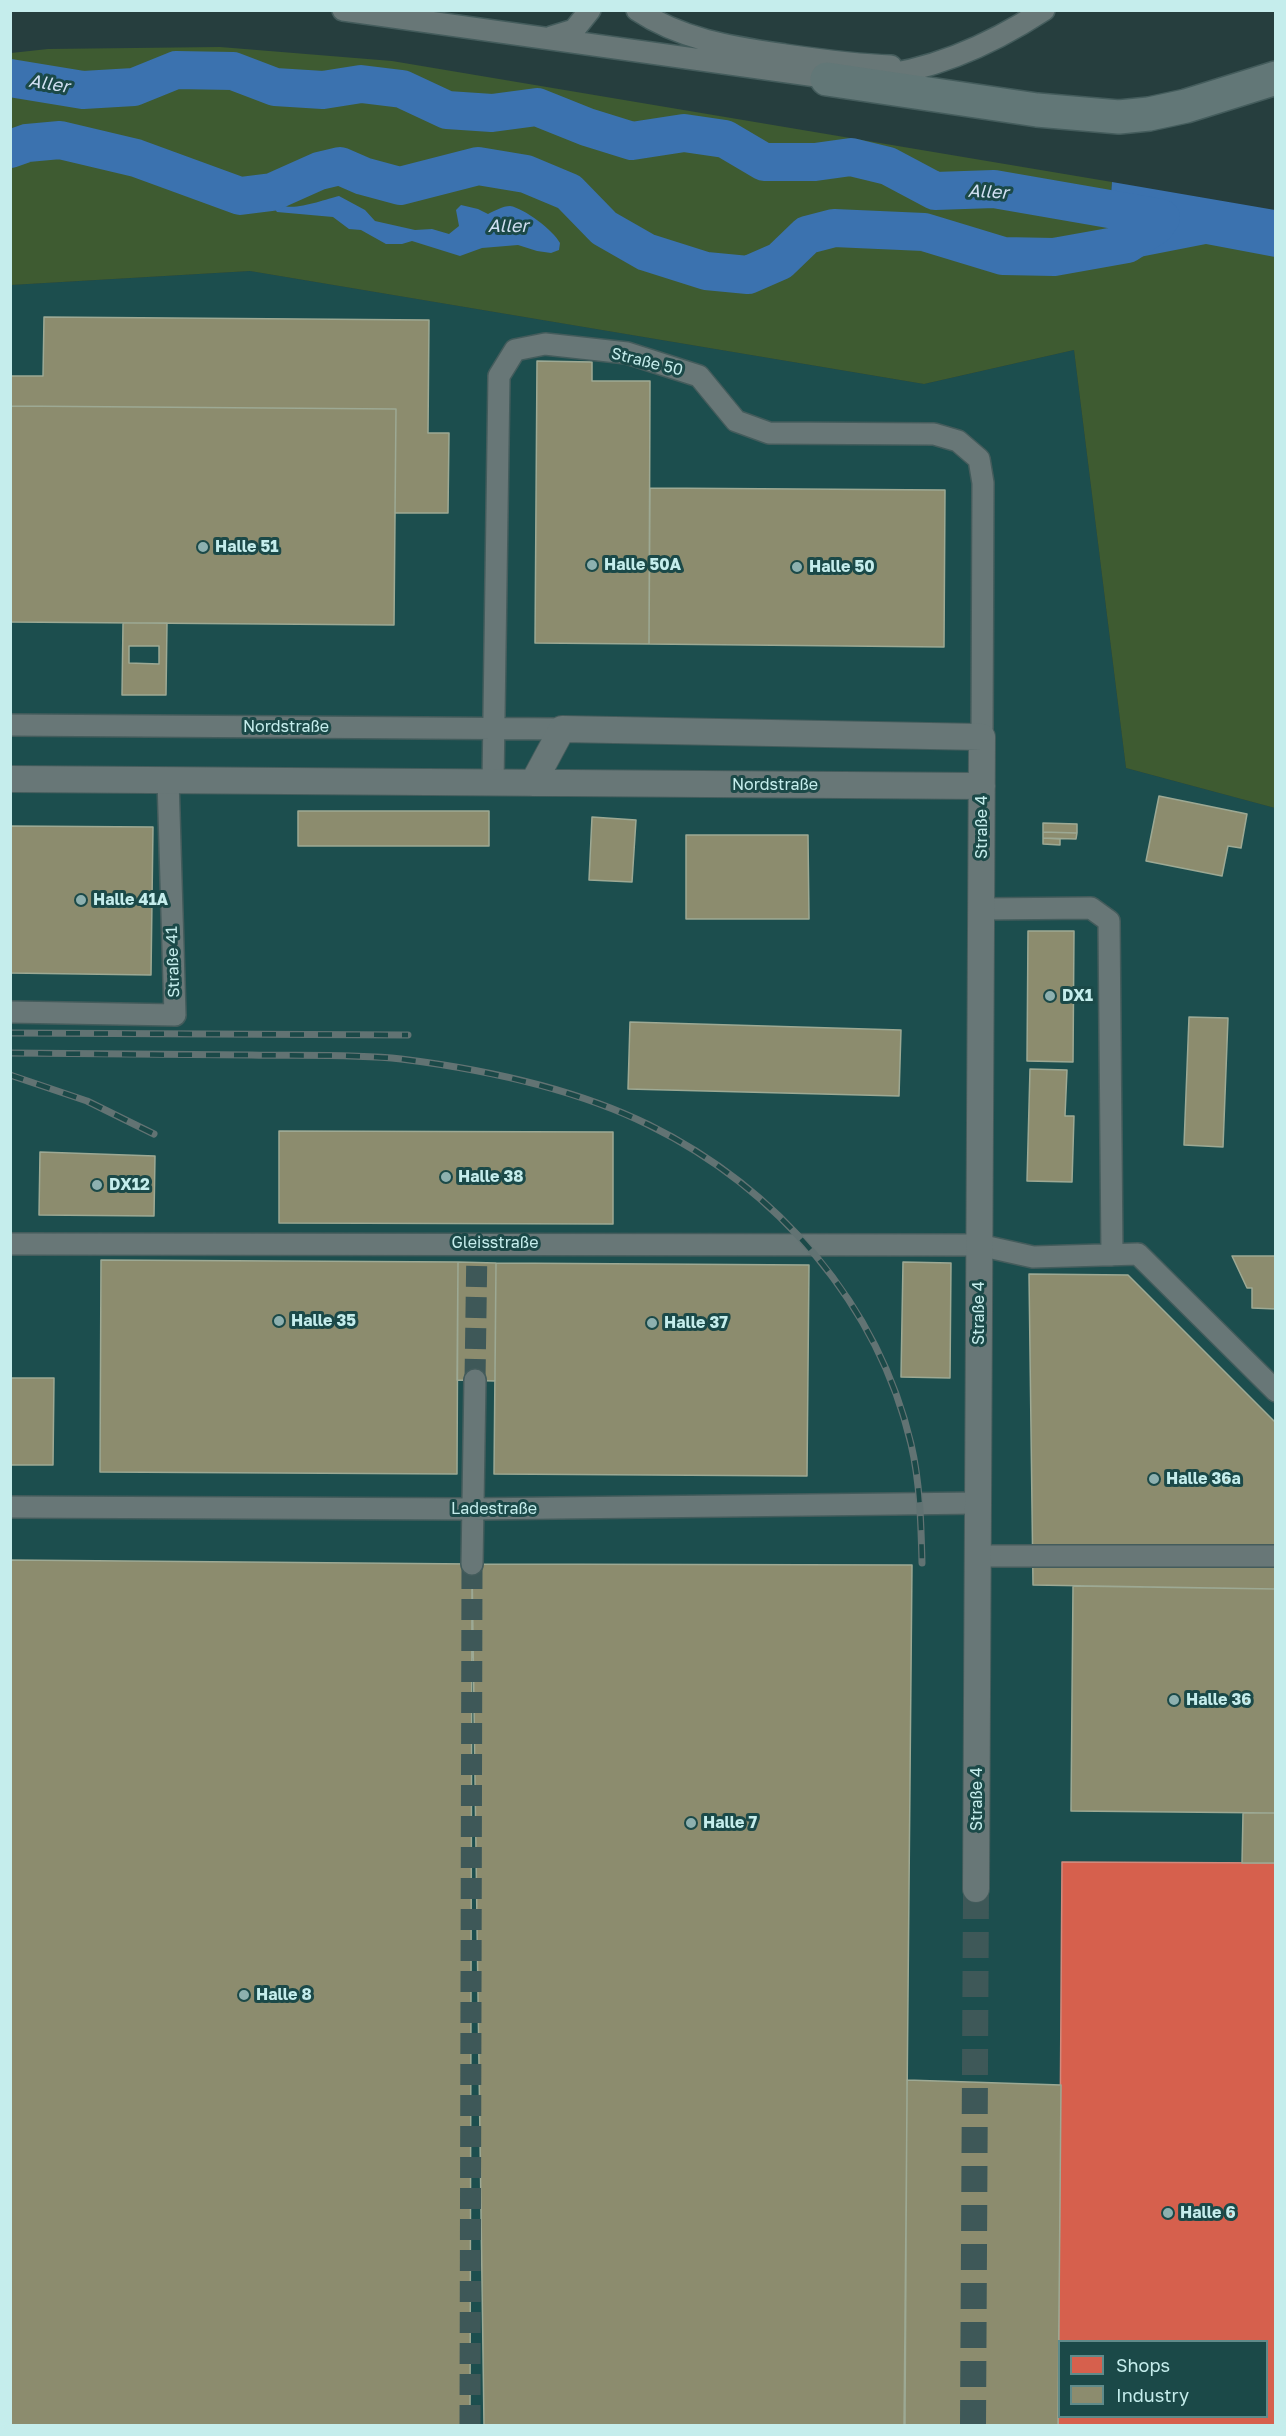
<!DOCTYPE html>
<meta charset="utf-8">
<style>
body{margin:0}
#map{position:relative;width:1286px;height:2436px;overflow:hidden;background:#263e3e;font-family:"Golos Text",sans-serif}
canvas{display:block}
.frame{position:absolute;inset:0;border:12px solid #c5edec;pointer-events:none}
.legend{position:absolute;left:1058px;top:2340px;width:210px;height:78px;box-sizing:border-box;background:#1b4948;border:2px solid #5f8b8a;margin:0;padding:8px 10px;list-style:none;font-size:18px;color:#c5edec}
.legend li{display:flex;align-items:center;gap:12px;height:30px}
.legend b{width:30px;border:2px solid #5f8b8a}
</style>
<div id="map">
<canvas width="1286" height="2436"></canvas>
<div class="frame"></div>
<ul class="legend">
<li><b style="height:16px;background:#d6604d"></b>Shops</li>
<li><b style="height:16px;background:#8c8c6e"></b>Industry</li>
</ul>
</div>
<script>
const g = document.querySelector('canvas').getContext('2d');
g.lineJoin = 'round';
function fillPath(path, color) {
  g.fillStyle = color;
  g.fill(path, 'evenodd');
}
function stroke(path, color, width, dash) {
  g.strokeStyle = color;
  g.lineWidth = width;
  g.lineCap = dash ? 'butt' : 'round';
  g.setLineDash(dash || []);
  g.stroke(path);
}
function drawText(font, color, halo, rows, align = 'center') {
  g.font = font + ' "Golos Text",sans-serif';
  g.lineWidth = 6;
  g.setLineDash([]);
  g.textBaseline = 'middle';
  g.strokeStyle = halo;
  g.fillStyle = color;
  for (const [text, x, y, turn = 0] of rows) {
    g.save();
    g.translate(x, y);
    g.rotate((+turn || 0) * Math.PI / 180);
    g.textAlign = isNaN(turn) ? turn : align;
    if (halo) g.strokeText(text, 0, 0);
    g.fillText(text, 0, 0);
    g.restore();
  }
}
fillPath(new Path2D(`
 M 250,271 L 924,384 L 1074,350 L 1126,768 L 1275,808 L 1275,2425 L 11,2426 L 11,285 ZM 1060,2342 L 1266,2342 L 1266,2416 L 1060,2416 Z`), '#1c4e4e');
fillPath(new Path2D(`
 M 220,47 L 392,61 L 1112,182 L 1108,232 L 1127,244 L 1275,236 L 1275,808 L 1126,768 L 1074,350 L 924,384 L 250,271 L 11,285 L 11,53 L 48,49 Z`), '#3e5b31');
fillPath(new Path2D(`
 M 1112,182 L 1275,210 L 1275,257 L 1206,244 L 1114,262 L 1108,232 Z
 M 272,192 C 275,198 278,204 285,206 C 297,210 326,199 339,196 L 365,210 L 375,221 L 415,230 L 432,229 L 449,234 L 459,226 L 456,210 L 461,205 L 478,209 L 488,214 C 494,211 503,206 510,206 C 524,208 554,231 560,243 L 559,250 L 551,253 L 537,251 L 518,245 L 482,248 L 460,256 L 412,241 L 402,244 L 386,244 L 361,230 L 349,229 L 333,217 L 277,212 L 271,204 Z`), '#3b72af');
const shops = new Path2D(`
 M 1062,1862 L 1276,1863 L 1276,2426 L 1058,2426 ZM 1060,2342 L 1266,2342 L 1266,2416 L 1060,2416 Z`);
fillPath(shops, '#d6604d');
stroke(shops, '#d18a7d', 1.5);
const industry = new Path2D(`
 M 44,317 L 429,320 L 428,433 L 449,433 L 448,513 L 395,513 L 396,409 L 10,406 L 10,376 L 43,376 Z
 M 537,361 L 592,362 L 592,381 L 650,381 L 649,644 L 535,643 Z
 M 10,406 L 396,409 L 394,625 L 10,622 Z
 M 650,488 L 945,490 L 944,647 L 649,644 Z
 M 123,623 L 167,623 L 166,695 L 122,695 Z
 M 129,646 L 159,646 L 159,664 L 129,663 Z
 M 1159,796 L 1247,814 L 1241,848 L 1228,846 L 1222,876 L 1146,861 Z
 M 298,811 L 489,811 L 489,846 L 298,846 Z
 M 592,817 L 636,820 L 632,882 L 589,880 Z
 M 1043,823 L 1077,824 L 1077,833 L 1043,832 Z
 M 10,826 L 153,827 L 151,975 L 10,973 Z
 M 1043,832 L 1077,833 L 1076,839 L 1043,838 Z
 M 686,835 L 808,835 L 809,919 L 686,919 Z
 M 1043,838 L 1060,839 L 1060,845 L 1043,844 Z
 M 1028,931 L 1074,931 L 1073,1062 L 1027,1061 Z
 M 1189,1017 L 1228,1018 L 1223,1147 L 1184,1145 Z
 M 630,1022 L 901,1030 L 899,1096 L 628,1089 Z
 M 1030,1069 L 1067,1070 L 1065,1116 L 1074,1116 L 1072,1182 L 1027,1181 Z
 M 279,1131 L 613,1132 L 613,1224 L 279,1223 Z
 M 40,1152 L 155,1156 L 154,1216 L 39,1215 Z
 M 1232,1256 L 1276,1256 L 1276,1309 L 1252,1308 L 1252,1288 L 1247,1288 Z
 M 101,1260 L 458,1262 L 457,1474 L 100,1472 Z
 M 458,1262 L 496,1263 L 495,1381 L 457,1380 Z
 M 903,1262 L 951,1263 L 950,1378 L 901,1377 Z
 M 496,1263 L 809,1265 L 807,1476 L 494,1474 Z
 M 1029,1274 L 1128,1275 L 1276,1423 L 1276,1589 L 1033,1585 Z
 M 10,1378 L 54,1378 L 53,1465 L 10,1465 Z
 M 10,1560 L 472,1564 L 484,2426 L 10,2426 Z
 M 472,1564 L 912,1565 L 904,2426 L 470,2426 Z
 M 1073,1586 L 1276,1589 L 1276,1813 L 1071,1811 Z
 M 1243,1813 L 1276,1813 L 1276,1863 L 1242,1863 Z
 M 907,2080 L 1061,2085 L 1058,2426 L 905,2426 Z`);
fillPath(industry, '#8c8c6e');
stroke(industry, '#9da994', 1.5);
stroke(new Path2D(`
 M 10,78 L 83,90 L 134,87 L 176,70 L 233,71 L 275,87 L 323,90 L 361,84 L 402,89 L 447,110 L 492,113 L 537,107 L 587,127 L 632,141 L 684,133 L 725,139 L 764,162 L 815,162 L 851,157 L 888,166 L 935,191 L 994,189 L 1161,218
 M 10,149 L 27,143 L 60,140 L 136,158 L 240,196 L 272,192 L 319,171 L 340,166 L 363,176 L 400,186 L 478,166 L 526,174 L 569,192 L 604,228 L 646,252 L 706,271 L 748,275 L 780,261 L 807,235 L 834,228 L 924,232 L 1003,256 L 1054,257 L 1127,244 L 1156,225`), '#3b72af', 38);
stroke(new Path2D(`
 M 475,1380 L 477,1243
 M 470,2426 L 472,1564`), '#3e5858', 21, [21, 10]);
stroke(new Path2D(`
 M 973,2426 L 976,1889`), '#3e5858', 26, [26, 13]);
const minor = new Path2D(`
 M 343,10 L 838,79
 M 637,10 C 682,40 732,47 785,55 C 820,60 855,65 891,66
 M 551,37 L 574,30 L 590,10
 M 869,77 C 931,71 992,44 1044,10
 M 10,725 L 562,729
 M 493,783 L 499,376 L 515,350 L 545,344 L 627,353 L 699,376 L 736,421 L 769,433 L 934,434 L 958,441 L 979,459 L 983,483 L 982,737
 M 981,909 L 1091,908 L 1109,921 L 1112,1255
 M 10,1012 L 175,1015 L 168,779
 M 10,1244 L 979,1245 L 1033,1257 L 1138,1254 L 1276,1391
 M 10,1507 L 473,1509 L 978,1503
 M 978,1556 L 1276,1556
 M 472,1564 L 475,1380`);
const tertiary = new Path2D(`
 M 10,779 L 982,786
 M 533,783 L 562,729 L 982,737 L 976,1889`);
const primary = new Path2D(`
 M 827,79 L 1037,110 L 1119,117 L 1149,114 L 1186,106 L 1276,78`);
stroke(minor, '#445c5c', 24);
stroke(tertiary, '#445c5c', 28);
stroke(primary, '#445c5c', 36);
stroke(minor, '#687777', 21);
stroke(tertiary, '#687777', 26);
stroke(primary, '#627777', 33);
const rail = new Path2D(`
 M 10,1033 L 408,1035
 M 10,1053 C 91,1054 171,1055 251,1055 C 300,1056 351,1054 401,1059 C 482,1069 576,1089 649,1125 C 777,1188 878,1304 911,1444 C 920,1482 921,1523 922,1563
 M 10,1075 L 87,1101 L 154,1134`);
stroke(rail, '#627373', 7);
stroke(rail, '#1b4948', 4.5, [14]);
for (const [x, y, r, color] of [
 [203,547,6,"#8db0af"],
 [592,565,6,"#8db0af"],
 [797,567,6,"#8db0af"],
 [81,900,6,"#8db0af"],
 [1050,996,6,"#8db0af"],
 [446,1177,6,"#8db0af"],
 [97,1185,6,"#8db0af"],
 [279,1321,6,"#8db0af"],
 [652,1323,6,"#8db0af"],
 [1154,1479,6,"#8db0af"],
 [1174,1700,6,"#8db0af"],
 [691,1823,6,"#8db0af"],
 [244,1995,6,"#8db0af"],
 [1168,2213,6,"#8db0af"]
]) {
  const dot = new Path2D();
  dot.arc(x, y, r, 0, 2 * Math.PI);
  g.fillStyle = color;
  g.fill(dot);
  stroke(dot, '#1b4948', 2);
}
drawText('16px', '#c5edec', '#1b4948', [
 ["Straße 50",647,362,14],
 ["Nordstraße",286,727],
 ["Nordstraße",775,785],
 ["Straße 4",982,827,-90],
 ["Straße 41",173,962,-92],
 ["Gleisstraße",495,1243],
 ["Straße 4",979,1313,-90],
 ["Ladestraße",494,1509],
 ["Straße 4",977,1799,-90]
]);
drawText('bold 16px', '#c5edec', '#1b4948', [
 ["Halle 51",215,547],
 ["Halle 50A",604,565],
 ["Halle 50",809,567],
 ["Halle 41A",93,900],
 ["DX1",1062,996],
 ["Halle 38",458,1177],
 ["DX12",109,1185],
 ["Halle 35",291,1321],
 ["Halle 37",664,1323],
 ["Halle 36a",1166,1479],
 ["Halle 36",1186,1700],
 ["Halle 7",703,1823],
 ["Halle 8",256,1995],
 ["Halle 6",1180,2213]
], 'left');
drawText('italic 18px', '#d0dff1', '#1b4948', [
 ["Aller",49,84,9],
 ["Aller",988,192,3],
 ["Aller",508,226]
]);
</script>
